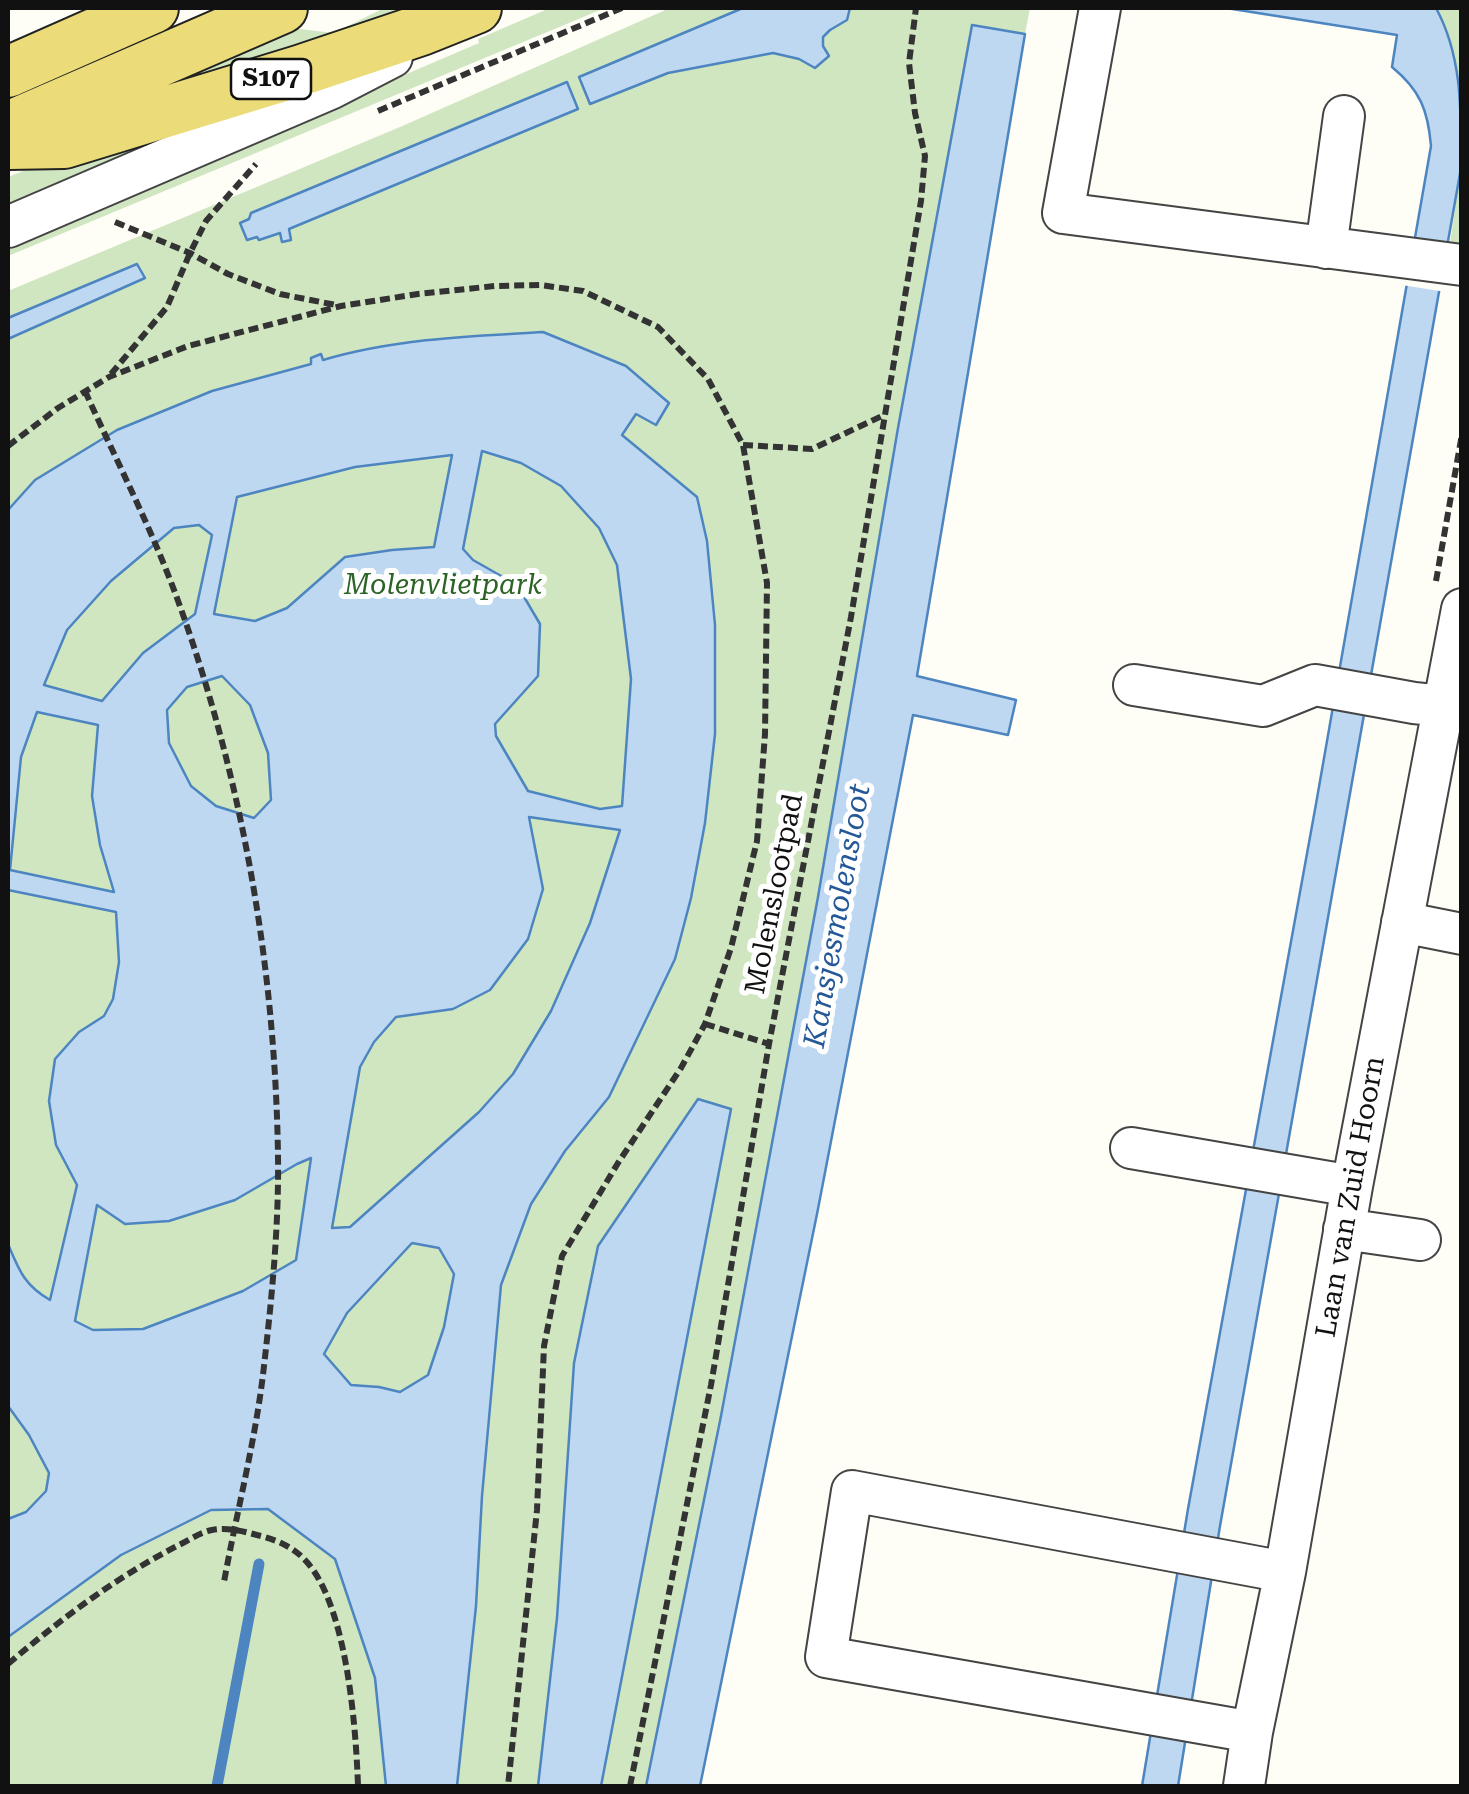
<!DOCTYPE html>
<style>
body{margin:0}
#map{position:relative;width:1469px;height:1794px;overflow:hidden;background:#fefdf6;font-family:"Roboto Serif",serif}
canvas{display:block}
.frame{position:absolute;inset:0;border:10px solid #111;pointer-events:none}
</style>
<div id="map">
<canvas width="1469" height="1794"></canvas>
<div class="frame"></div>
</div>
<script>
const g = document.querySelector('canvas').getContext('2d');
g.lineJoin = 'round';
function fillPath(path, color) {
  g.fillStyle = color;
  g.fill(path, 'evenodd');
}
function stroke(path, color, width, dash) {
  g.strokeStyle = color;
  g.lineWidth = width;
  g.lineCap = dash ? 'butt' : 'round';
  g.setLineDash(dash || []);
  g.stroke(path);
}
function drawText(font, color, halo, rows, align = 'center') {
  g.font = font + ' "Roboto Serif",serif';
  g.lineWidth = 10;
  g.setLineDash([]);
  g.textBaseline = 'middle';
  g.strokeStyle = halo;
  g.fillStyle = color;
  for (const [text, x, y, turn = 0] of rows) {
    g.save();
    g.translate(x, y);
    g.rotate((+turn || 0) * Math.PI / 180);
    g.textAlign = isNaN(turn) ? turn : align;
    if (halo) g.strokeText(text, 0, 0);
    g.fillText(text, 0, 0);
    g.restore();
  }
}
fillPath(new Path2D(`
 M 384,8 L 441,8 L 63,131 L 291,28 L 334,33 Z
 M 550,8 L 605,8 L 8,256 L 8,244 L 479,43 L 478,39 Z
 M 670,8 L 1030,8 L 1025,34 L 990,29 L 664,1786 L 8,1786 L 8,291 L 400,127 Z
 M 1436,8 L 1461,8 L 1461,92 L 1450,40 Z
 M 306,80 L 8,213 L 8,177 L 53,159 Z
 M 1461,168 L 1461,245 L 1450,243 Z`), '#d0e6c1');
const water = new Path2D(`
 M 743,8 L 850,8 L 847,20 L 830,30 L 823,37 L 823,46 L 829,56 L 815,68 L 799,59 L 773,53 L 668,73 L 590,104 L 579,77 Z
 M 1226,8 L 1436,8 C 1463,58 1461,113 1461,168 L 1220,1526 L 1178,1786 L 1142,1786 L 1188,1509 L 1316,804 L 1431,146 C 1428,110 1420,90 1392,67 L 1397,35 Z
 M 972,25 L 1025,34 L 917,676 L 1016,700 L 1008,735 L 913,715 L 817,1214 L 700,1786 L 646,1786 L 721,1416 L 818,897 L 898,428 Z
 M 567,82 L 578,109 L 289,229 L 291,240 L 282,242 L 280,233 L 259,240 L 257,237 L 247,240 L 240,223 L 249,219 L 251,213 Z
 M 137,264 L 145,278 L 8,339 L 8,318 Z
 M 543,332 L 626,366 L 669,403 L 656,425 L 636,414 L 622,435 L 697,497 L 707,541 L 715,625 L 715,734 L 705,823 L 691,898 L 675,959 L 609,1097 L 565,1151 L 531,1204 L 501,1285 L 482,1496 L 476,1606 L 457,1786 L 386,1786 L 375,1678 L 335,1559 L 268,1509 L 211,1510 L 121,1555 L 8,1637 L 8,1519 L 26,1512 L 46,1491 L 49,1473 L 29,1435 L 8,1406 L 8,1244 C 19,1270 24,1285 50,1300 L 77,1185 L 56,1145 L 49,1101 L 55,1059 L 79,1032 L 104,1016 L 113,999 L 119,962 L 116,912 L 8,890 L 8,510 L 35,480 L 117,430 L 212,391 L 311,364 L 311,358 L 321,354 L 323,360 C 394,339 469,336 543,332 ZM 482,451 L 521,463 L 561,486 L 599,528 L 617,565 L 631,679 L 622,806 L 600,809 L 528,791 L 496,736 L 495,724 L 538,676 L 540,624 L 517,585 L 473,560 L 463,549 ZM 452,455 L 434,547 L 392,550 L 345,557 L 287,608 L 255,621 L 214,614 L 237,497 L 355,467 ZM 199,525 L 212,535 L 195,614 L 143,653 L 102,701 L 44,685 L 67,630 L 111,581 L 174,528 ZM 222,676 L 250,705 L 268,753 L 271,800 L 254,818 L 216,806 L 191,786 L 169,743 L 167,710 L 187,687 ZM 37,712 L 98,725 L 92,796 L 100,845 L 114,892 L 10,870 L 21,757 ZM 529,817 L 620,830 L 590,923 L 551,1011 L 513,1074 L 479,1112 L 350,1227 L 332,1228 L 360,1067 L 374,1042 L 396,1017 L 453,1009 L 490,990 L 528,939 L 543,889 ZM 311,1158 L 296,1260 L 243,1291 L 143,1329 L 93,1330 L 75,1321 L 97,1205 L 125,1224 L 169,1221 L 235,1200 L 297,1164 ZM 412,1243 L 439,1248 L 454,1274 L 444,1327 L 428,1375 L 400,1392 L 379,1387 L 351,1385 L 324,1354 L 347,1313 Z
 M 698,1099 L 731,1109 L 601,1786 L 538,1786 L 557,1618 L 574,1363 L 598,1246 Z`);
fillPath(water, '#bfd8f1');
stroke(water, '#4d85c0', 2.5);
fillPath(new Path2D(`
 M 1410,240 L 1454,246 L 1446,292 L 1402,285 Z`), '#fefdf6');
stroke(new Path2D(`
 M 217,1786 L 259,1564`), '#4d85c0', 11);
const minor = new Path2D(`
 M 1100,8 L 1063,213 L 1462,265
 M 8,227 L 332,88 L 392,57
 M 1326,248 L 1344,116
 M 1134,685 L 1263,706 L 1315,685 L 1414,703 L 1443,706
 M 1402,922 L 1462,934
 M 1131,1148 L 1352,1186
 M 1344,1229 L 1420,1240
 M 1252,1732 L 826,1657 L 852,1491 L 1285,1572
 M 1244,1786 L 1252,1732 L 1285,1572 L 1352,1186 L 1462,609`);
const major = new Path2D(`
 M 8,72 L 153,8
 M 8,127 L 282,8
 M 8,144 L 64,143 L 299,71 L 421,30 L 476,8`);
stroke(minor, '#444', 44);
stroke(major, '#222', 54);
stroke(new Path2D(`
 M 378,111 L 622,8
 M 115,222 L 190,253 L 228,274 L 280,294 L 336,305
 M 111,374 L 167,307 L 190,253 L 206,221 L 256,164
 M 85,391 C 116,460 151,527 177,598 C 242,776 275,965 278,1155 C 279,1225 272,1296 264,1366 C 256,1439 237,1510 224,1582
 M 743,445 L 812,449 L 884,415
 M 8,446 L 58,408 L 109,377 L 188,346 L 341,306 L 418,294 L 495,286 L 540,285 L 583,291 L 658,327 L 708,379 L 743,445 L 767,583 L 765,734 L 757,841 L 731,948 L 705,1024 L 681,1068 L 618,1163 L 562,1256 L 544,1346 L 537,1510 L 508,1786
 M 1436,581 L 1462,434
 M 705,1024 L 769,1044
 M 8,1664 C 61,1619 115,1578 177,1546 C 188,1541 200,1532 212,1530 C 228,1527 242,1531 257,1535 C 274,1539 292,1546 304,1559 C 347,1602 356,1728 358,1786
 M 630,1786 L 711,1385 L 769,1044 L 851,617 L 921,201 L 925,156 L 915,113 L 909,63 L 916,8`), '#333', 6, [10, 5]);
stroke(minor, '#fff', 40);
stroke(major, '#ebdc79', 50);
for (const [x, y, w] of [
 [271,79,80]
]) {
  const box = new Path2D();
  box.roundRect(x - w / 2, y - 20, w, 40, 8);
  g.fillStyle = '#fff';
  g.fill(box);
  stroke(box, '#111', 2.5);
}
drawText('bold 25px', '#111', null, [
 ["S107",271,79]
]);
drawText('italic 28px', '#2c6326', '#fff', [
 ["Molenvlietpark",443,586]
]);
drawText('28px', '#111', '#fff', [
 ["Molenslootpad",775,894,-79],
 ["Laan van Zuid Hoorn",1351,1197,-80]
]);
drawText('italic 30px', '#255897', '#fff', [
 ["Kansjesmolensloot",838,916,-80]
]);
</script>
